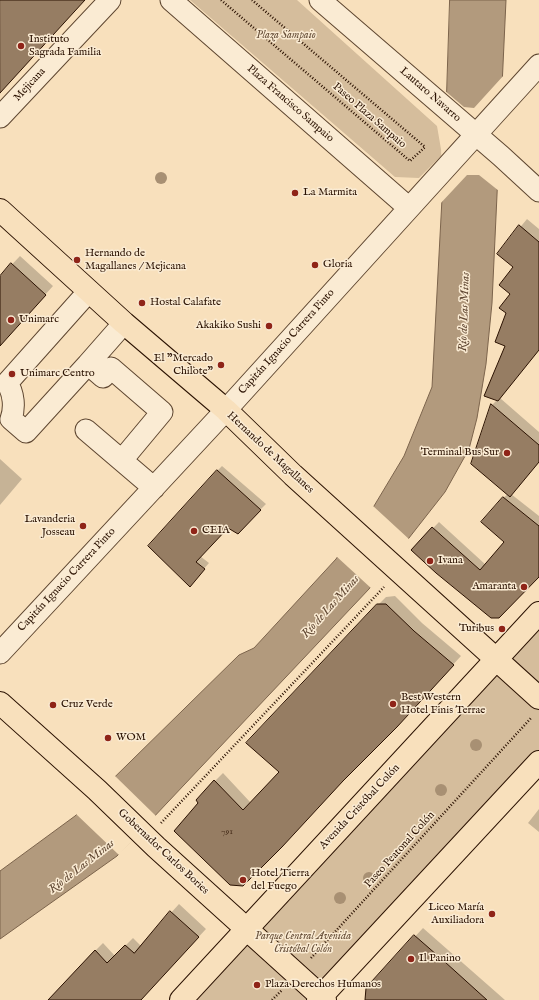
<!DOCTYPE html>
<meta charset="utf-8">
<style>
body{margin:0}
canvas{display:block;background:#f8e0bc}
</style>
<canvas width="539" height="1000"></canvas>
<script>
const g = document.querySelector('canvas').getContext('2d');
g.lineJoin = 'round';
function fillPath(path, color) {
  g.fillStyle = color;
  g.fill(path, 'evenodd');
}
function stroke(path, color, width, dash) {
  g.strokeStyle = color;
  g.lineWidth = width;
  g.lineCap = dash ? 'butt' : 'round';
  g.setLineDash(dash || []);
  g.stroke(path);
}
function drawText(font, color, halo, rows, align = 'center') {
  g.font = font + ' "IM FELL English",serif';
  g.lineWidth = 3;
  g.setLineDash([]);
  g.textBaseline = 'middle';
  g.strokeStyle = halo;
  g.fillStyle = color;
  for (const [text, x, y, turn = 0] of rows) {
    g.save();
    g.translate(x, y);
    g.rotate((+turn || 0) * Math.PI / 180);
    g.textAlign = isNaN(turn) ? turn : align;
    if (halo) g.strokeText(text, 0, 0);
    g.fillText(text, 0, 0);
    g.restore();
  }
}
fillPath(new Path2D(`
 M 190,0 L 297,0 L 437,126 L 442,155 L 419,178 L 395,177 Z
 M 539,624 L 539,752 L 310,1000 L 192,1000 Z`), '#d5bd9c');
const water = new Path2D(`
 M 450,0 L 506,0 L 492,303 L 486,364 L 477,418 L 469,449 L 445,492 L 369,589 L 117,856 L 0,939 L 0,871 L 75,816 L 239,655 L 254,648 L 336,559 L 374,506 L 404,456 L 432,387 L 445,142 Z`);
fillPath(water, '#b29a7d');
stroke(water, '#7c644c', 1);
fillPath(new Path2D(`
 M 504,75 L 499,191 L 479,175 L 467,175 L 439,205 L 444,90 L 464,107 L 474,108 Z
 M 372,505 L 410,540 L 372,589 L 336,556 Z
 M 114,775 L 156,816 L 119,855 L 76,814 Z`), '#f8e0bc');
fillPath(new Path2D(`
 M 527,219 L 539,229 L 539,350 L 500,398 L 539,432 L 539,462 L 511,494 L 539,516 L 539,576 L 499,617 L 412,550 L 439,522 L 486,565 L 506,542 L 503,498 L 508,494 L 492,405 L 497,400 L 506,345 L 507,313 L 511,294 L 514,267 L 498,254 Z
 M 20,256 L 53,286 L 0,345 L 0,277 Z
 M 0,459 L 22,479 L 0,505 Z
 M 222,466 L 266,504 L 238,532 L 228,527 L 200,556 L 209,563 L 190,585 L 217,471 Z
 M 395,596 L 422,623 L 461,656 L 405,717 L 351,772 L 290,838 L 200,803 L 215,781 L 223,773 L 251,803 L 280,772 L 378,605 L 386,597 Z
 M 539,809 L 539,832 L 528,823 Z
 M 179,904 L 206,929 L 140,1000 L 60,1000 L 95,951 L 103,943 L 115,956 L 133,938 L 141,946 Z
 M 423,928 L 505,1000 L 370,1000 L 367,988 Z`), '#0003');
const building = new Path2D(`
 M 0,0 L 85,0 L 0,93 Z
 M 519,225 L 539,242 L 539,350 L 498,401 L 484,396 L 505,346 L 495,342 L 506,313 L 499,308 L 510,294 L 499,285 L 513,267 L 497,254 Z
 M 11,263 L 46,295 L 0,346 L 0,276 Z
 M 491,404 L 539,445 L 539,462 L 510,497 L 471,464 Z
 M 217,470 L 261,510 L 238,534 L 228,528 L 196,562 L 205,569 L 190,587 L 148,546 Z
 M 503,497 L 539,526 L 539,577 L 499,618 L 491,618 L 436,573 L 411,550 L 432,527 L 480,570 L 504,542 L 481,522 Z
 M 377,604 L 386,604 L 414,631 L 454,665 L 397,727 L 343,781 L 282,847 L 243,886 L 230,885 L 174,831 L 198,803 L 196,800 L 214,780 L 243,810 L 279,772 L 246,743 Z
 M 170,911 L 199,937 L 141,1000 L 48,1000 L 95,950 L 107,963 L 125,945 L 134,953 Z
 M 414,935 L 445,962 L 487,1000 L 365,1000 L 366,988 Z`);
fillPath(building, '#967d63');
stroke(building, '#2b1202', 1);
const minor = new Path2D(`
 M 171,0 L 409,208
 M 320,0 L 501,156 L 539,191
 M 0,117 L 110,0
 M 89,291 L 7,383 C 14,393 15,408 11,419 L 26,432 L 88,364 L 103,377 L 111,368 L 162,412 L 122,460
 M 88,364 L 124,323
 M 86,430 L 154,488
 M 0,653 L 226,410 L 539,65`);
const major = new Path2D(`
 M 0,210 L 124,323 L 226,410 L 293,475 L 539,698
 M 0,703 L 97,790 L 156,847 L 325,1000
 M 181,1000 L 539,613
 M 318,1000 L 539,762`);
stroke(minor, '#5e4630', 23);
stroke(major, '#2b1202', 24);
stroke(new Path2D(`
 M 221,0 L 410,161 L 425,147 L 252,0
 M 161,823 L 384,587
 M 311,958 L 532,717
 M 272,1000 L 282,990`), '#2b1202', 2.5, [1, 2]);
stroke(minor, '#faebd3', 21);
stroke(major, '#f8e0bc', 22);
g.fillStyle = '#a89073';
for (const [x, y] of [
 [161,178],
 [476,745],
 [441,790],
 [369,878],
 [340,898]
]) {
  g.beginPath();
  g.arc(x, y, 6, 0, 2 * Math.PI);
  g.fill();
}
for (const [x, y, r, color] of [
 [21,46,4,"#8f2418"],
 [295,193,4,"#8f2418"],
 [77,260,4,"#8f2418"],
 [315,265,4,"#8f2418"],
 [142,303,4,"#8f2418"],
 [11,320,4,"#8f2418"],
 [269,326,4,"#8f2418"],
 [221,365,4,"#8f2418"],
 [12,374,4,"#8f2418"],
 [507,453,4,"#8f2418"],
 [83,526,4,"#8f2418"],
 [194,531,4,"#8f2418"],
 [430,561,4,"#8f2418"],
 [524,587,4,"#8f2418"],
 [502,629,4,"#8f2418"],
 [393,704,4,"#8f2418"],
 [53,705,4,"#8f2418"],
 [108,738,4,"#8f2418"],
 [243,880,4,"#8f2418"],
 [492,914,4,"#8f2418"],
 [411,959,4,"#8f2418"],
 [257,985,4,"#8f2418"]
]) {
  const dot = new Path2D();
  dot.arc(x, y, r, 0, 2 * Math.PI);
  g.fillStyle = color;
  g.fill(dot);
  stroke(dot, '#faebd3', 1.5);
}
drawText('9px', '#462d1a', null, [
 ["791",227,832]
]);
drawText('italic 11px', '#664e38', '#faebd3', [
 ["Plaza Sampaio",286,36],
 ["Parque Central Avenida",303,937],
 ["Cristóbal Colón",303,950]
]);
drawText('11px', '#2b1202', '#faebd3', [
 ["Instituto",29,40],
 ["Sagrada Familia",29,53],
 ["La Marmita",303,193],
 ["Hernando de",85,254],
 ["Magallanes / Mejicana",85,267],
 ["Gloria",323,265],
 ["Hostal Calafate",150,303],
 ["Unimarc",19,320],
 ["Akakiko Sushi",261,326,"right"],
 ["El \"Mercado",213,359,"right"],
 ["Chilote\"",213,372,"right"],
 ["Unimarc Centro",20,374],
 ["Terminal Bus Sur",499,453,"right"],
 ["Lavanderia",75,520,"right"],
 ["Josseau",75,533,"right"],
 ["CEIA",202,531],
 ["Ivana",438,561],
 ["Amaranta",516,587,"right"],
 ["Turibus",494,629,"right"],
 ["Best Western",401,698],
 ["Hotel Finis Terrae",401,711],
 ["Cruz Verde",61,705],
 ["WOM",116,738],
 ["Hotel Tierra",251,874],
 ["del Fuego",251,887],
 ["Liceo María",484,908,"right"],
 ["Auxiliadora",484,921,"right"],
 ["Il Panino",419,959],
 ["Plaza Derechos Humanos",265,985]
], 'left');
drawText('11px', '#2b1202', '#faebd3', [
 ["Mejicana",30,85,-47],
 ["Lautaro Navarro",430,95,41],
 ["Plaza Francisco Sampaio",290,104,41],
 ["Paseo Plaza Sampaio",369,116,41],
 ["Capitán Ignacio Carrera Pinto",287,342,-48],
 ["Hernando de Magallanes",270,453,43],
 ["Capitán Ignacio Carrera Pinto",67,580,-47],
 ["Avenida Cristóbal Colón",360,807,-47],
 ["Paseo Peatonal Colón",400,850,-48],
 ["Gobernador Carlos Bories",163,852,43]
]);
drawText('italic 12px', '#614833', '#faebd3', [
 ["Río de Las Minas",465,312,-88],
 ["Río de Las Minas",331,607,-48],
 ["Río de Las Minas",82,867,-38]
]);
</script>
